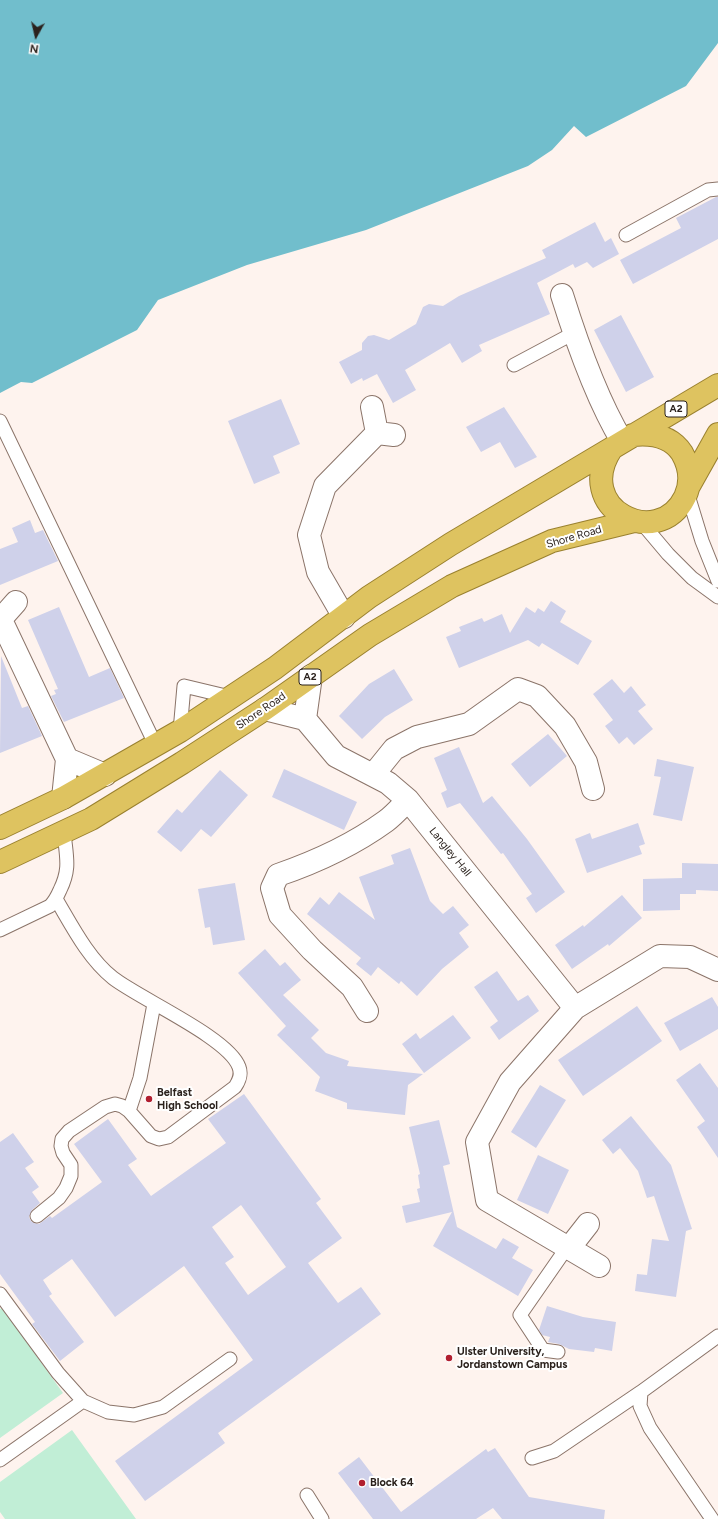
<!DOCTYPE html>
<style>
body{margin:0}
#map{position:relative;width:718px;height:1519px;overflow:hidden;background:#fef3ee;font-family:Figtree,sans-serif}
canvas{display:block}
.north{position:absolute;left:16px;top:16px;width:40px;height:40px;-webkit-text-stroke:3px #fff;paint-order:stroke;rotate:188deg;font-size:11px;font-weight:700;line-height:16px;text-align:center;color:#2b221d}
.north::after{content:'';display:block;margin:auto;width:14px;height:18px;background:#2b221d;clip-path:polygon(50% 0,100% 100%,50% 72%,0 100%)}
</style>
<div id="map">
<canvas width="718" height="1519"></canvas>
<div class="north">N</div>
</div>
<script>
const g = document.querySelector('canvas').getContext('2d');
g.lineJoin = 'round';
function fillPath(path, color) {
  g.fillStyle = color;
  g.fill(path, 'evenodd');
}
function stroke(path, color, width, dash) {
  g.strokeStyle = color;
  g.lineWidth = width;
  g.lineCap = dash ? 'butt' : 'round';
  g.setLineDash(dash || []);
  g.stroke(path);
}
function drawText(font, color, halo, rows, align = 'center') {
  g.font = font + ' Figtree,sans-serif';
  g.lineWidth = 4;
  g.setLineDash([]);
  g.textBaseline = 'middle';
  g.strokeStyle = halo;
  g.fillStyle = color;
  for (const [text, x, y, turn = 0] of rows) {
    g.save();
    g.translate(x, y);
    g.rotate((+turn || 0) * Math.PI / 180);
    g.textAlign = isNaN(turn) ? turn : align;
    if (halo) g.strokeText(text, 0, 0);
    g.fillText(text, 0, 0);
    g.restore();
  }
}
fillPath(new Path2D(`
 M 2,1308 L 63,1393 L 0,1438 L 0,1309 Z
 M 72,1430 L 136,1519 L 5,1519 L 0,1512 L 0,1482 Z`), '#c1eed6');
fillPath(new Path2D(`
 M 0,0 L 718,0 L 718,43 L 686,86 L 586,137 L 574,126 L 552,150 L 528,166 L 366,230 L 247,265 L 158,300 L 137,330 L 32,383 L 21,382 L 0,393 Z`), '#71becc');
fillPath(new Path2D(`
 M 716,197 L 718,197 L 718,239 L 633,284 L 620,260 L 681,228 L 676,218 Z
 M 595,222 L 605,242 L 611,238 L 619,254 L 593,268 L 587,262 L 575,268 L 573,264 L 537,283 L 550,314 L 479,345 L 482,351 L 462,363 L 450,343 L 405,370 L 416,390 L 393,403 L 377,374 L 363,381 L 362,378 L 351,384 L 339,362 L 362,350 L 362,343 L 368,336 L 374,335 L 389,340 L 416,324 L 423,307 L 429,304 L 443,306 L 459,296 L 546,258 L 542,250 Z
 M 621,315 L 654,377 L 626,392 L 594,330 Z
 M 281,399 L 300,444 L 273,456 L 280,473 L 254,484 L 228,421 Z
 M 504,407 L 537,457 L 515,468 L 500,442 L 481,452 L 466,427 Z
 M 30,520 L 35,533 L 43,530 L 58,561 L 0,585 L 0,549 L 18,542 L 12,528 Z
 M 551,601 L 566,611 L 560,622 L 592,641 L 578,665 L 542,643 L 539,647 L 528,640 L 459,668 L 446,637 L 461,631 L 459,627 L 482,618 L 484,622 L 502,614 L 510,633 L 526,607 L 535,613 L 538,608 L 544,612 Z
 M 59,607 L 89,677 L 110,668 L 124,698 L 64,722 L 51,696 L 56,694 L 54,690 L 58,689 L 28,620 Z
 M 1,656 L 22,708 L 28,706 L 42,736 L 0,753 Z
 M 394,669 L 413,700 L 385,717 L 362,739 L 339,716 L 369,684 Z
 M 612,679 L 624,693 L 631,686 L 646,705 L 638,711 L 653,729 L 634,745 L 627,737 L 619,744 L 605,726 L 613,720 L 593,694 Z
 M 548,734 L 567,756 L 530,787 L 511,764 Z
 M 459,747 L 483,803 L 492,796 L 527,839 L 565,892 L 536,913 L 526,898 L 532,894 L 503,853 L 501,854 L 460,803 L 447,808 L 441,793 L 447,790 L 434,758 Z
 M 657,759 L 694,767 L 682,821 L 653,815 L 661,777 L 654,776 Z
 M 284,769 L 357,802 L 344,830 L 272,797 Z
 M 220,770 L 248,795 L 211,837 L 201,829 L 181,852 L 157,832 L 177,809 L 182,813 Z
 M 638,823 L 645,844 L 639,846 L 642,854 L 587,873 L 575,839 L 590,833 L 592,839 Z
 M 410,848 L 430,901 L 443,914 L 453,906 L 469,925 L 459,933 L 469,947 L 442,969 L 417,996 L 401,981 L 399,984 L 378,967 L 371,976 L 356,964 L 361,958 L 307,914 L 320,897 L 329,905 L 339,892 L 375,920 L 359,877 L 394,864 L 391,855 Z
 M 682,863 L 718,864 L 718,891 L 696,890 L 696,894 L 680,894 L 680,910 L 643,911 L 643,879 L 682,878 Z
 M 235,883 L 245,940 L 213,945 L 210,927 L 205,928 L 198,889 Z
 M 622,895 L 642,918 L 609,946 L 608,944 L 572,969 L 555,945 L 583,925 L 584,927 Z
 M 265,949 L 280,966 L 285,962 L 301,980 L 283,995 L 319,1030 L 311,1038 L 326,1053 L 349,1061 L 347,1066 L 423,1074 L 408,1085 L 405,1115 L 347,1109 L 347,1103 L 315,1091 L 320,1077 L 277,1035 L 286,1026 L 238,973 Z
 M 497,971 L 518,1001 L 528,995 L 539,1011 L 499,1040 L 490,1027 L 498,1021 L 474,987 Z
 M 712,997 L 718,1007 L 718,1029 L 680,1051 L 664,1023 Z
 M 637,1006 L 662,1041 L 583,1096 L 558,1060 Z
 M 453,1015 L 471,1038 L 424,1073 L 402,1044 L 416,1033 L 420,1039 Z
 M 700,1063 L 718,1088 L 718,1158 L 697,1127 L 705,1121 L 676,1080 Z
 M 540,1085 L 566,1100 L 536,1148 L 511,1132 Z
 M 244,1094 L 321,1199 L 316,1203 L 342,1238 L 308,1263 L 338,1303 L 361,1287 L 381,1314 L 218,1433 L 225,1443 L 145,1501 L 115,1461 L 253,1360 L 184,1266 L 115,1317 L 72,1259 L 43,1280 L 52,1294 L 49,1296 L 84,1342 L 60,1361 L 32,1324 L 35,1322 L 0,1274 L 0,1142 L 13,1133 L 34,1162 L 25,1168 L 39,1187 L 32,1192 L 40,1203 L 32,1210 L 29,1217 L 31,1221 L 34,1223 L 39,1224 L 50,1216 L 52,1218 L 102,1182 L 74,1144 L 108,1119 L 137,1159 L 128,1165 L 151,1196 L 226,1143 L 208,1119 ZM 241,1205 L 286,1267 L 248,1295 L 225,1263 L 234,1257 L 212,1227 Z
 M 631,1116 L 671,1165 L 692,1229 L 686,1231 L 676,1297 L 635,1291 L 637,1274 L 647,1275 L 652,1239 L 669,1241 L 654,1196 L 647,1198 L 638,1171 L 620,1148 L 613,1154 L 602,1140 Z
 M 439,1120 L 450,1164 L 443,1166 L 457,1227 L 496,1249 L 503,1238 L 519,1247 L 512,1258 L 533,1270 L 518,1296 L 433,1246 L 452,1212 L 406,1223 L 402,1206 L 420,1202 L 417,1189 L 420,1188 L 418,1175 L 420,1174 L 409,1127 Z
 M 538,1155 L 569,1170 L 548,1214 L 517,1200 Z
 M 547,1306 L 583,1317 L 616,1322 L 612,1351 L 595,1348 L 594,1352 L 569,1349 L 559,1344 L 548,1342 L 550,1337 L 542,1335 L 539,1330 Z
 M 495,1448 L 529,1497 L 605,1510 L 604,1519 L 502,1519 L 493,1508 L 476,1519 L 373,1519 L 338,1473 L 359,1457 L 401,1512 L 486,1449 L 488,1452 Z`), '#cfd1ea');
const service = new Path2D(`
 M 626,235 L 708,190 L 718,189
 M 514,365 L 574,333
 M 0,421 L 156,746
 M 687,492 L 702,541 L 718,581
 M 641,522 L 668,554 L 692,578 L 718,597
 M 180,731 L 184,686 L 230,697
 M 0,930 L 50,906 C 55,901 57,897 60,890 C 71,868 66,856 64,832
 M 129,1111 L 140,1078 L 154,1004
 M 37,1216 L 59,1198 L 66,1188 L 71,1176 L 71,1165 L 63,1153 L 61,1146 L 62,1139 L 69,1131 L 105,1107 L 115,1104 L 122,1106 L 129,1111 L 151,1136 L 159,1139 L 168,1137 L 235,1087 C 239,1081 242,1075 239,1067 C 229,1038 140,999 113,978 C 88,958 72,926 56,899
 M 0,1294 L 58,1373 L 83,1401 L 108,1412 L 134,1415 L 163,1407 L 230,1359
 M 558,1352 L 543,1350 L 520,1315 L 561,1256 L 570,1247
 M 532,1458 L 554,1451 L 641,1392
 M 0,1460 L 83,1401
 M 307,1495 L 322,1519
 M 712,1519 L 650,1428 L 640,1406 L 641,1392 L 718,1336`);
const minor = new Path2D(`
 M 562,295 C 577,343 596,398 622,441
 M 372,407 L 377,433
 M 344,617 L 318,572 L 309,535 L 325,486 L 377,433 L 394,435
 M 0,620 L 16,602
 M 1,620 L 67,759
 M 265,709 L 305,719 L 336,756 L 388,783 L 408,800 L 575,1008
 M 305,719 L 311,676
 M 373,775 L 394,749 L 417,737 L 469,724 L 518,689 L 537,696 L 565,726 L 586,762 L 593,789
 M 63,798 L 67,759 L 105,775
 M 367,1011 L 352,987 L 312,950 L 280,915 L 272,888 L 278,875 C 316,862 353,845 386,821 C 394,815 401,807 408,800
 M 570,1247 L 588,1224
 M 599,1266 L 487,1200 L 477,1142 L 510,1082 L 575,1008 L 660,956 L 690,957 L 718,970`);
const trunk = new Path2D(`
 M 612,448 C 571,508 658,552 685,497 C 692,482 690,467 682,453 C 671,436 652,433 633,435
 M 689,486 L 718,434
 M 0,828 L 63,798 L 180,731 L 275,668 L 369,597 L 451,544 L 718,385
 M 0,862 L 91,819 L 182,763 L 265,709 L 370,635 L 452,586 L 552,541 L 634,521`);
stroke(service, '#8b7469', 15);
stroke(minor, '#8b7469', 24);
stroke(trunk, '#9a812f', 24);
stroke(service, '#fff', 13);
stroke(minor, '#fff', 22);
stroke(trunk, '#dec360', 22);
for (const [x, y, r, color] of [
 [149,1099,4,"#b11e2f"],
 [449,1358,4,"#b11e2f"],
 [362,1483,4,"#b11e2f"]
]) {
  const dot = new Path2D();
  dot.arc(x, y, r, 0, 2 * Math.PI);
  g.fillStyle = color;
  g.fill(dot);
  stroke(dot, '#fff', 1.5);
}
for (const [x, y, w] of [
 [676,409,22],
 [310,677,22]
]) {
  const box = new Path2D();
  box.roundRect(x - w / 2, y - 8, w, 16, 3);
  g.fillStyle = '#fff';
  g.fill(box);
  stroke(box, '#2b221d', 1);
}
drawText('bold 10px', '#2b221d', null, [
 ["A2",676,409],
 ["A2",310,677]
]);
drawText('11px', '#2b221d', '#fff', [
 ["Shore Road",574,537,-16],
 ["Shore Road",261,711,-34],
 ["Langley Hall",450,852,51]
]);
drawText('bold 11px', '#2b221d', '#fff', [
 ["Belfast",157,1093],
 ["High School",157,1106],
 ["Ulster University,",457,1352],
 ["Jordanstown Campus",457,1365],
 ["Block 64",370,1483]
], 'left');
</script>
